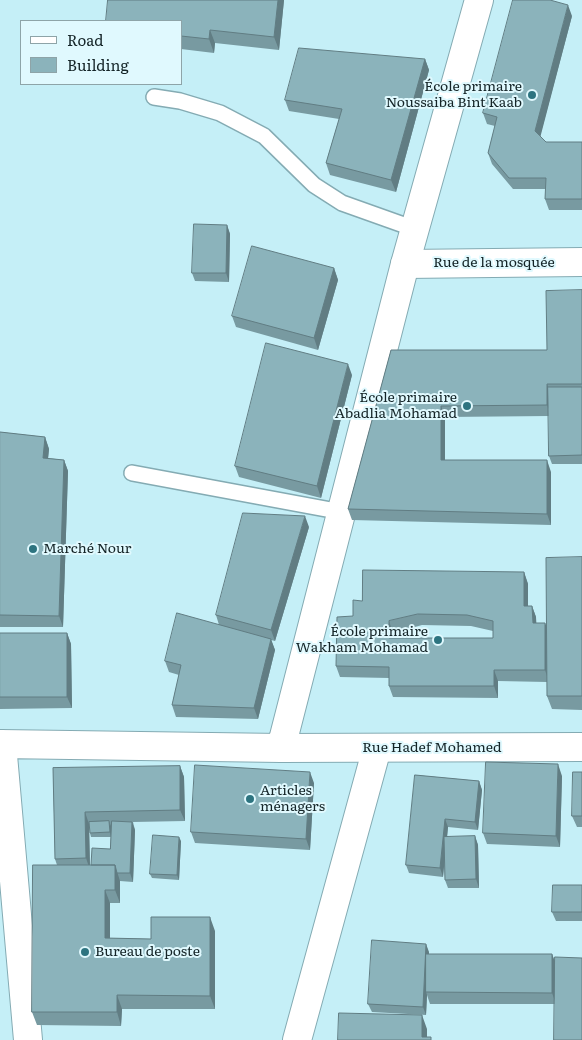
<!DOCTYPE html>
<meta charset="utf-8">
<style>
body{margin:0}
#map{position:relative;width:582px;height:1040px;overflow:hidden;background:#c5eff7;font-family:Literata,serif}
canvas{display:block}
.legend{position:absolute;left:20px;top:20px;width:162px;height:65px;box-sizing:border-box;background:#e0f9fe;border:1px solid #8ea4a8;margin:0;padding:6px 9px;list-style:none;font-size:15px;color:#142427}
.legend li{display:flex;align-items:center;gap:10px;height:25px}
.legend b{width:25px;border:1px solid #8ea4a8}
</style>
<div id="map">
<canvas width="582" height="1040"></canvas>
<ul class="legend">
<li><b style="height:6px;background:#fff"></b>Road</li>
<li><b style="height:14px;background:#8bb3bb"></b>Building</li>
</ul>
</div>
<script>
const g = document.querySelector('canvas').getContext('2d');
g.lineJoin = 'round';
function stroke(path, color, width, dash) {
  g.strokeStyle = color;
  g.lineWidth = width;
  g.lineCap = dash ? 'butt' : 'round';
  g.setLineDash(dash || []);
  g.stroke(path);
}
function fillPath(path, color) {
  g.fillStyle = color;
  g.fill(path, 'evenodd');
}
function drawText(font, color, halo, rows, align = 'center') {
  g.font = font + ' Literata,serif';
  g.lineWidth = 4;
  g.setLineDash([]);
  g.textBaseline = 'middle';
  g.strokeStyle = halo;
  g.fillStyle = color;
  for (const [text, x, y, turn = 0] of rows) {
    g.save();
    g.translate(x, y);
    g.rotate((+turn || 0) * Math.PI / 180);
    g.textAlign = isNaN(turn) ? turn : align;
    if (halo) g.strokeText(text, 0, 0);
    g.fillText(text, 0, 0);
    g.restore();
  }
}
const service = new Path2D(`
 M 154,97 L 180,101 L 220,113 L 264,136 L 314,185 L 342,203 L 415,229
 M 132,473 L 342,512`);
const minor = new Path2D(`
 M 405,264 L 582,262
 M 297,1040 L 377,748`);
const tertiary = new Path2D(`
 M 0,744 L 281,748 L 582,747
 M 2,744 L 28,1040
 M 281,748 L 405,264 L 479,0`);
stroke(service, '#84abb3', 18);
stroke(minor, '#84abb3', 30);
stroke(tertiary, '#84abb3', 30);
stroke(service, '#fff', 15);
stroke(minor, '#fff', 28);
stroke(tertiary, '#fff', 28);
fillPath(new Path2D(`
 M 284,0 L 279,50 L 215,43 L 214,53 L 181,49 L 181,21 Z
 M 572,16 L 540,136 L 546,142 L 582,142 L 582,210 L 549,210 L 545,199 L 546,189 L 513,189 L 492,164 L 488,153 L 495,126 L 487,124 L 483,113 Z
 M 425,59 L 429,70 L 396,192 L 330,175 L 326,163 L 339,119 L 289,111 L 285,100 Z
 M 227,225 L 230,234 L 229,282 L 195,281 L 192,273 Z
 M 334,268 L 338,280 L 318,350 L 236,327 L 232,316 Z
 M 582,290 L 582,464 L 552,464 L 549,456 L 549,416 L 445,417 L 445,460 L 551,472 L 551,525 L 352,520 L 348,509 L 391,350 L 547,350 Z
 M 352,375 L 321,498 L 239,477 L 235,466 Z
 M 0,432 L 45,437 L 49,449 L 48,458 L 64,460 L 68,471 L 63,627 L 0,627 Z
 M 309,527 L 275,641 L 271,640 L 275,650 L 258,719 L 176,717 L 172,705 L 179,675 L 169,672 L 165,661 L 219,625 L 216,615 Z
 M 582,557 L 582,710 L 552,709 L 547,696 L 547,682 L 498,681 L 498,698 L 393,697 L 389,686 L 389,678 L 340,677 L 336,666 L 353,616 L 362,601 L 524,572 L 528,584 L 528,606 L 532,606 L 536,617 L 536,623 L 545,623 L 547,628 ZM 422,625 L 471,626 L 493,631 L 493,638 L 393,638 L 393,633 Z
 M 0,633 L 67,633 L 71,644 L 72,708 L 0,709 Z
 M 180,766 L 184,777 L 185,821 L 133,822 L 135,830 L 133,882 L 120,881 L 120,903 L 110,903 L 110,938 L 151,939 L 215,931 L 215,1009 L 122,1009 L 121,1026 L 37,1025 L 32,1012 L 57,865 L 55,859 L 53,768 ZM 89,824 L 90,833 L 91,837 L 111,837 L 110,849 L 91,865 L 90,865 Z
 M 582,772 L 582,827 L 577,827 L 572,816 Z
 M 415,775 L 479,781 L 482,790 L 478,830 L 448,827 L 447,837 L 475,836 L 478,845 L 479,888 L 448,888 L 445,880 L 444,862 L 443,877 L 409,873 L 406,865 Z
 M 562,776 L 560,847 L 487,844 L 483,833 Z
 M 314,783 L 310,850 L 195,843 L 191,832 Z
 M 181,841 L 179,880 L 152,878 L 150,874 Z
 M 582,885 L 582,921 L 556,921 L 552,912 Z
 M 426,944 L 429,954 L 552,954 L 555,962 L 555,1004 L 430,1004 L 427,995 L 426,1015 L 372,1012 L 368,1004 Z`), '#789aa1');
fillPath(new Path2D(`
 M 278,0 L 284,0 L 279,50 L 274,37 Z
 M 568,5 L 572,16 L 539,142 L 535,131 Z
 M 210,30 L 215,43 L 214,53 L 209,39 Z
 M 425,59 L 429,70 L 396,192 L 391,180 Z
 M 227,225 L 230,234 L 229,282 L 226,273 Z
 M 334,268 L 338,280 L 318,350 L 314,338 Z
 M 348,364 L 352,375 L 321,498 L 317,486 Z
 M 547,384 L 551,395 L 552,416 L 547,405 Z
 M 441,406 L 445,417 L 445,471 L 441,460 Z
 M 45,437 L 49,449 L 47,469 L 43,458 Z
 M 64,460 L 68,471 L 63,627 L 59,616 Z
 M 547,460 L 551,472 L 551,525 L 547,514 Z
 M 305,516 L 309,527 L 275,641 L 271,630 Z
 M 524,572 L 528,584 L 528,617 L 524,606 Z
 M 532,606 L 536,617 L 537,634 L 533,623 Z
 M 389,621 L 393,633 L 393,649 L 389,638 Z
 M 545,623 L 549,634 L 549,682 L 545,670 Z
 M 67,633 L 71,644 L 72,708 L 67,697 Z
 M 271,639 L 275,650 L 258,719 L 254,708 Z
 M 494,670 L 498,681 L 498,698 L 494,686 Z
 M 558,764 L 562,776 L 560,847 L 556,836 Z
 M 180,766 L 184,777 L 185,821 L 180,810 Z
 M 310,772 L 314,783 L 310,850 L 306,839 Z
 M 479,781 L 482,790 L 478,830 L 475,822 Z
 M 85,812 L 89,824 L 90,870 L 86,858 Z
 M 445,819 L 448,827 L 443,877 L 440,868 Z
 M 109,821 L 111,826 L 111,837 L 110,832 Z
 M 132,822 L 135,830 L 133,882 L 130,873 Z
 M 475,836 L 478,845 L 479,888 L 476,879 Z
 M 179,837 L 181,841 L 179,880 L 177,875 Z
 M 115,865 L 120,881 L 120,903 L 115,890 Z
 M 105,890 L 110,903 L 110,952 L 105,938 Z
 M 210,917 L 215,931 L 215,1009 L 210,996 Z
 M 426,944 L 429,952 L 427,992 L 426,992 L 427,995 L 426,1015 L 423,1007 Z
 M 552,954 L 556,965 L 556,1004 L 552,993 Z
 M 117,995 L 122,1009 L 121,1026 L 117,1012 Z
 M 422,1015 L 427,1029 L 427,1040 L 422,1037 Z`), '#617d83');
const building = new Path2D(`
 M 108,0 L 278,0 L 274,37 L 210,30 L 209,39 L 181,36 L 181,21 L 106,21 Z
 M 513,0 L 550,0 L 568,5 L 535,131 L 546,142 L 582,142 L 582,199 L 545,199 L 546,178 L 509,178 L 488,153 L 497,117 L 483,113 Z
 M 299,48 L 425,59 L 391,180 L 326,163 L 342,109 L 285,100 Z
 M 194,224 L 227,225 L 226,273 L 192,273 Z
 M 252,246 L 334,268 L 314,338 L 232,316 Z
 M 582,290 L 582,384 L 547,384 L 547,405 L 441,406 L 441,460 L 547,460 L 547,514 L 348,509 L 391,350 L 547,350 L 546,291 Z
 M 266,343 L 348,364 L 317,486 L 235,466 Z
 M 548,387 L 582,387 L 582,455 L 549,456 Z
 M 0,432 L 45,437 L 43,458 L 64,460 L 59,616 L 0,615 Z
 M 243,513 L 305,516 L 271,630 L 216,615 Z
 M 582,557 L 582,696 L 547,696 L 546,558 Z
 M 363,570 L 524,572 L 524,606 L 532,606 L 533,623 L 545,623 L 545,670 L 494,670 L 494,686 L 389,686 L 389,667 L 336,666 L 337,617 L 353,616 L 353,600 L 362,601 ZM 418,614 L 467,615 L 493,621 L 493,638 L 389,638 L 389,621 Z
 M 177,613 L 271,639 L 254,708 L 172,705 L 181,665 L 165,661 Z
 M 0,633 L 67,633 L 67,697 L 0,697 Z
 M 486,762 L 558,764 L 556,836 L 483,833 Z
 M 195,765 L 310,772 L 306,839 L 191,832 Z
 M 180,766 L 180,810 L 85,812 L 86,858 L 55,859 L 53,768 Z
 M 573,772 L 582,772 L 582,816 L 572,816 Z
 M 415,775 L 479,781 L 475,822 L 445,819 L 440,868 L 406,865 Z
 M 109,821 L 110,832 L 90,833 L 89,822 Z
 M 112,821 L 132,822 L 130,873 L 117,873 L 115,865 L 91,865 L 92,848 L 110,849 Z
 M 153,835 L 179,837 L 177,875 L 150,874 Z
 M 475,836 L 476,879 L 445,880 L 444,837 Z
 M 33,865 L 115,865 L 115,890 L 105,890 L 105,938 L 151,939 L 151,917 L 210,917 L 210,996 L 117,995 L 117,1012 L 32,1012 Z
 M 553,885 L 582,885 L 582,912 L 552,912 Z
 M 372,940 L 426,944 L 423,1007 L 368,1004 Z
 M 426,954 L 552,954 L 552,993 L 426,992 Z
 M 555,957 L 582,958 L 582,1040 L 554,1040 Z
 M 339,1013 L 422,1015 L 422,1037 L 431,1037 L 431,1040 L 338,1040 Z`);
fillPath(building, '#8bb3bb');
stroke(building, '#617d83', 1);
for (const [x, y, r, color] of [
 [532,95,5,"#2d7480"],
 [467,406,5,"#2d7480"],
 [33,549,5,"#2d7480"],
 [438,640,5,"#2d7480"],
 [250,799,5,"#2d7480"],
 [85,952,5,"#2d7480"]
]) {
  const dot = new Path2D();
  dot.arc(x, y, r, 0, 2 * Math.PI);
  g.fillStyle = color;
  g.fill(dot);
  stroke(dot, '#e0f9fe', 2);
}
drawText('14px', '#142427', '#e0f9fe', [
 ["École primaire",522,87],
 ["Noussaiba Bint Kaab",522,103],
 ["École primaire",457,398],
 ["Abadlia Mohamad",457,414],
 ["Marché Nour",43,549,"left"],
 ["École primaire",428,632],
 ["Wakham Mohamad",428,648],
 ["Articles",260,791,"left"],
 ["ménagers",260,807,"left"],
 ["Bureau de poste",95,952,"left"]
], 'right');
drawText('14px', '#142427', '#e0f9fe', [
 ["Rue de la mosquée",494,263],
 ["Rue Hadef Mohamed",432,748]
]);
</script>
